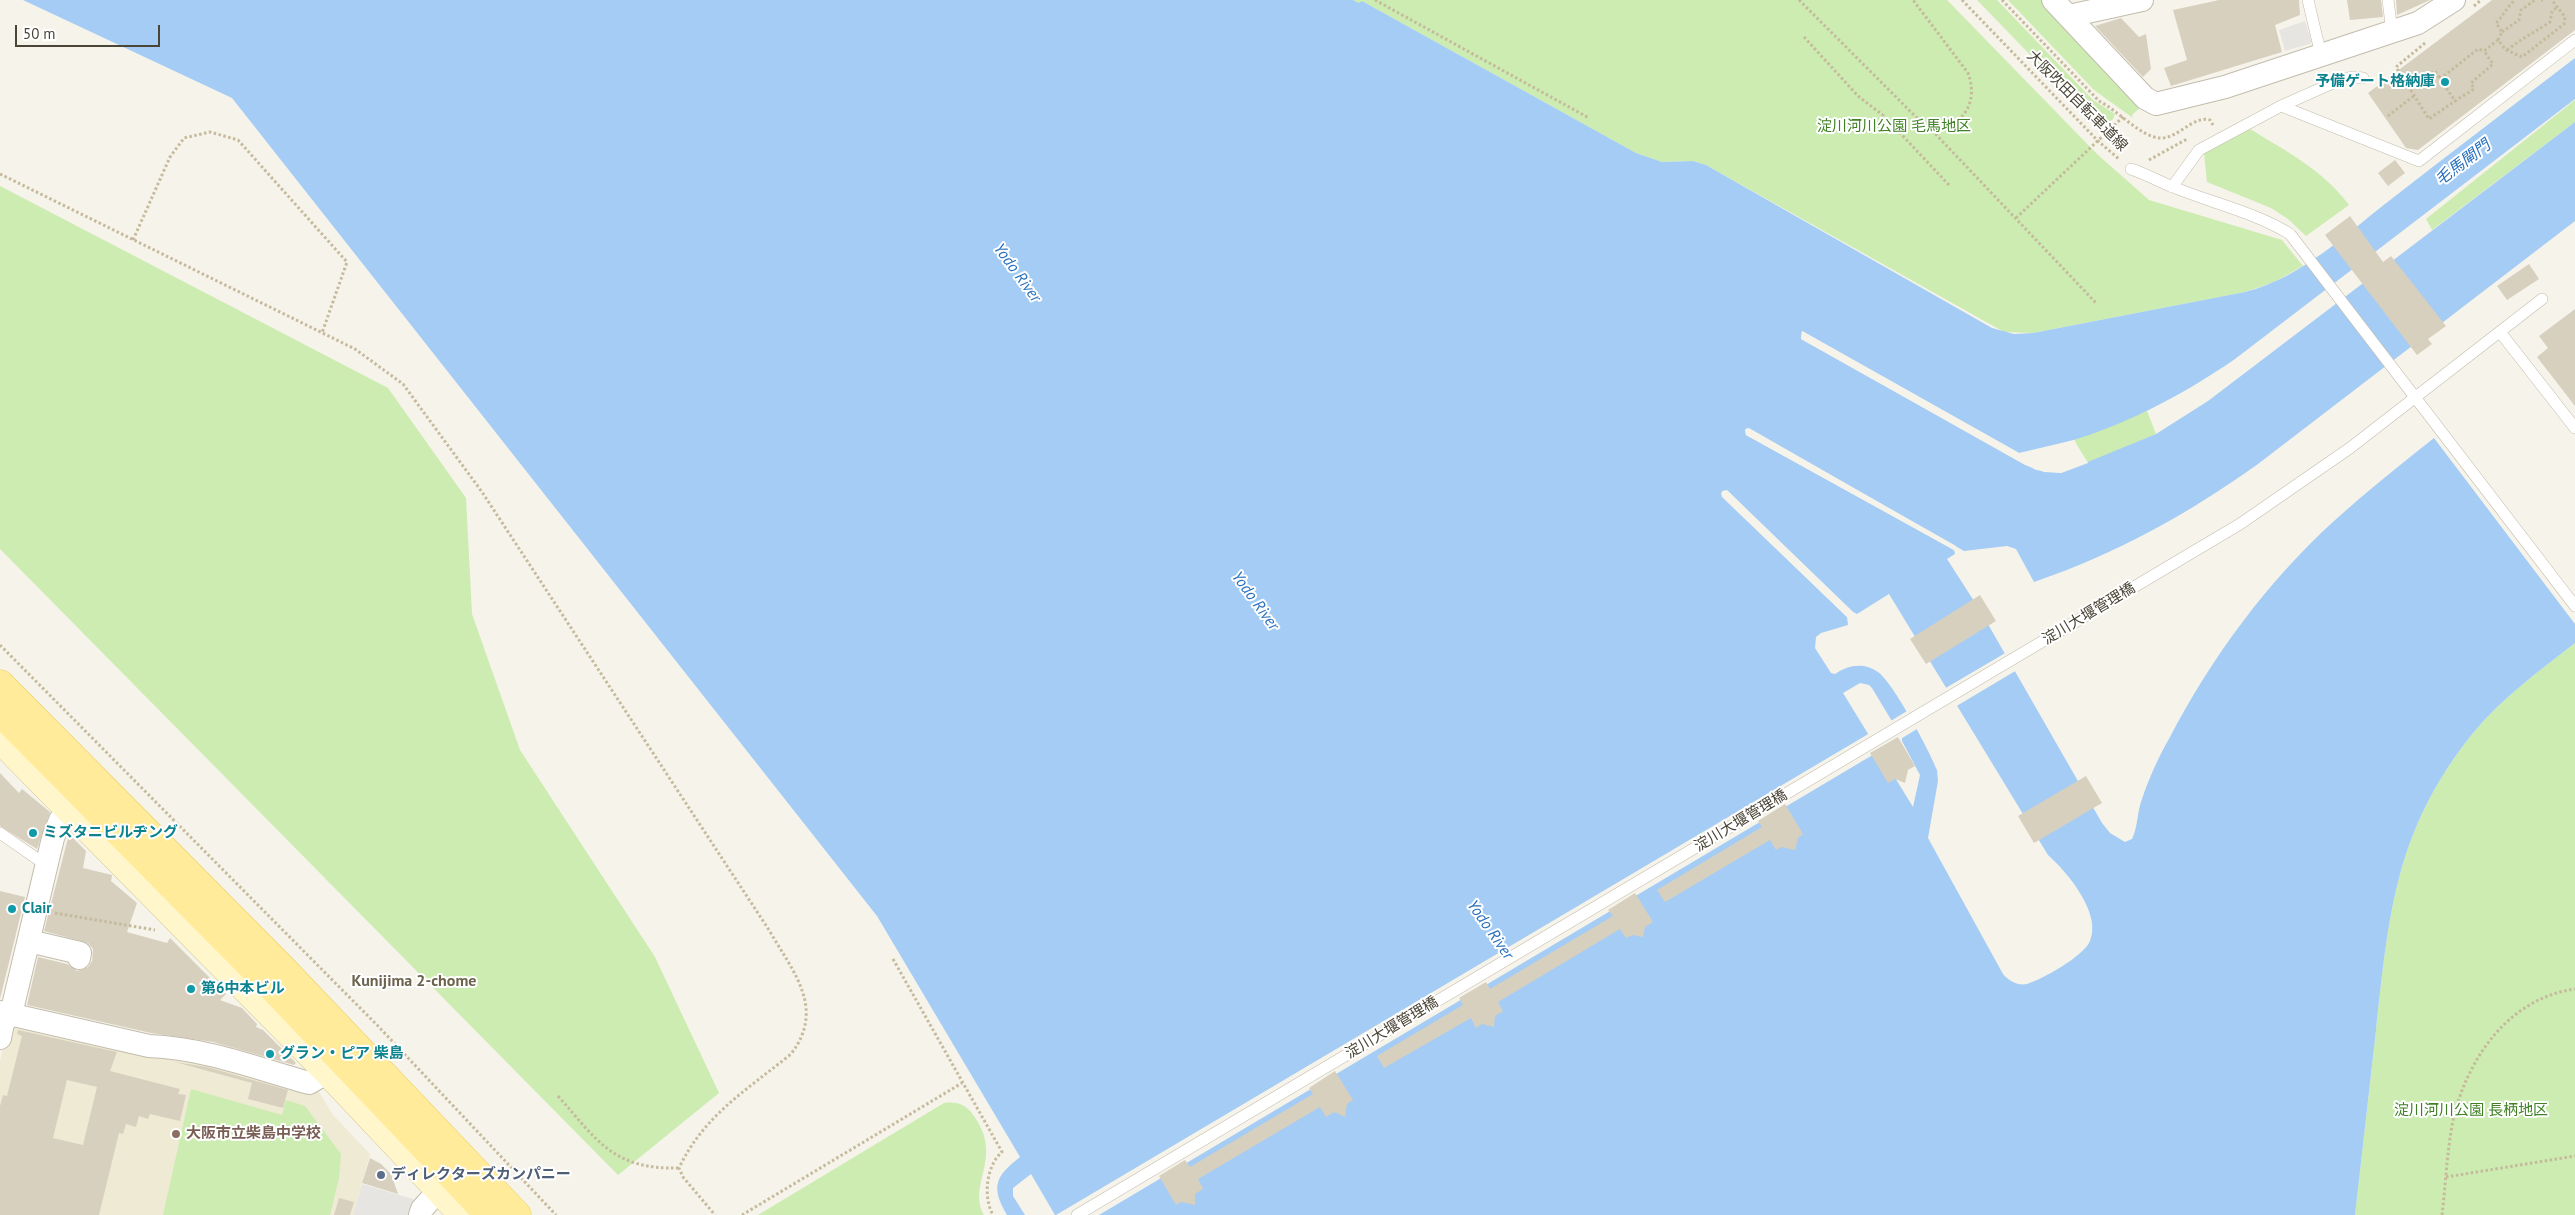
<!DOCTYPE html>
<meta charset="utf-8">
<style>
body{margin:0}
#map{position:relative;width:2575px;height:1215px;overflow:hidden;background:#f6f3ea;font-family:"PT Sans",sans-serif}
canvas{display:block}
.scale{position:absolute;left:15px;top:25px;width:145px;height:22px;box-sizing:border-box;border:2px solid #4a4537;border-top:0;padding-left:6px;font-size:15px;line-height:18px;white-space:nowrap;color:#4a4537;-webkit-text-stroke:4px #fff;paint-order:stroke}
</style>
<div id="map">
<canvas width="2575" height="1215"></canvas>
<div class="scale">50 m</div>
</div>
<script>
const g = document.querySelector('canvas').getContext('2d');
g.lineJoin = 'round';
function fillPath(path, color) {
  g.fillStyle = color;
  g.fill(path, 'evenodd');
}
function stroke(path, color, width, dash) {
  g.strokeStyle = color;
  g.lineWidth = width;
  g.lineCap = dash ? 'butt' : 'round';
  g.setLineDash(dash || []);
  g.stroke(path);
}
function drawText(font, color, halo, rows, align = 'center') {
  g.font = font + ' "PT Sans","Noto Sans JP",sans-serif';
  g.lineWidth = 4;
  g.setLineDash([]);
  g.textBaseline = 'middle';
  g.strokeStyle = halo;
  g.fillStyle = color;
  for (const [text, x, y, turn = 0] of rows) {
    g.save();
    g.translate(x, y);
    g.rotate((+turn || 0) * Math.PI / 180);
    g.textAlign = isNaN(turn) ? turn : align;
    if (halo) g.strokeText(text, 0, 0);
    g.fillText(text, 0, 0);
    g.restore();
  }
}
fillPath(new Path2D(`
 M 15,1021 L 317,1089 L 333,1115 L 370,1154 L 353,1215 L 0,1215 L 0,1061 L 9,1024 Z`), '#efead3');
fillPath(new Path2D(`
 M 1353,0 L 1947,0 L 2097,154 L 2149,200 L 2282,240 L 2303,266 L 2274,282 L 2245,292 L 2033,333 L 2004,332 L 1706,165 L 1693,161 L 1662,162 L 1636,153 L 1362,1 L 1360,4 Z
 M 1977,0 L 1997,0 L 2093,100 L 2115,114 L 2113,119 L 2101,128 Z
 M 2008,0 L 2042,0 L 2143,105 L 2132,115 L 2133,118 L 2094,90 Z
 M 2575,100 L 2575,122 L 2432,230 L 2426,219 Z
 M 2250,129 C 2286,151 2323,170 2349,205 L 2306,236 L 2288,219 L 2271,208 L 2207,182 L 2204,153 Z
 M 0,186 L 388,388 L 466,498 L 472,614 L 520,750 L 655,957 L 719,1093 L 618,1175 L 0,549 Z
 M 2147,411 L 2156,434 L 2088,463 L 2074,440 Z
 M 2575,643 L 2575,1215 L 2355,1215 C 2362,1153 2369,1092 2376,1030 C 2389,913 2395,830 2473,733 C 2502,698 2539,671 2575,643 Z
 M 191,1089 L 282,1115 L 286,1100 L 305,1106 L 341,1154 L 339,1178 L 330,1215 L 163,1215 Z
 M 944,1103 C 957,1101 967,1105 974,1116 C 1004,1158 967,1184 984,1215 L 758,1215 Z`), '#ccecb1');
fillPath(new Path2D(`
 M 2305,21 L 2312,43 L 2285,51 L 2279,30 Z
 M 362,1184 L 413,1199 L 417,1204 L 415,1215 L 353,1215 Z`), '#e7e5e1');
fillPath(new Path2D(`
 M 23,0 L 1353,0 L 1359,3 L 1362,1 L 1636,153 L 1662,162 L 1693,161 L 1706,165 L 1992,328 L 2014,334 L 2033,333 L 2245,292 C 2302,278 2348,232 2394,197 C 2454,150 2515,104 2575,58 L 2575,99 L 2235,359 C 2181,396 2121,428 2056,445 C 2044,448 2031,453 2019,453 L 1802,331 L 1801,339 L 2025,465 L 2044,472 L 2061,473 L 2156,434 L 2208,401 L 2575,122 L 2575,221 L 2258,464 C 2188,514 2116,554 2034,582 L 2016,549 L 2007,546 L 1964,551 L 1749,428 L 1745,430 L 1746,435 L 1954,550 L 1955,554 L 1947,559 L 1981,612 L 2102,823 L 2110,833 L 2125,842 L 2132,839 C 2138,827 2137,812 2142,799 C 2149,778 2159,756 2170,737 C 2212,657 2267,582 2334,521 C 2366,492 2400,465 2434,438 L 2575,624 L 2575,643 C 2539,671 2502,698 2473,733 C 2395,830 2389,913 2376,1030 C 2369,1092 2362,1153 2355,1215 L 1055,1215 L 1031,1174 L 1013,1188 L 1013,1196 L 1025,1215 L 1007,1215 C 990,1186 996,1176 1020,1157 L 877,916 L 232,98 ZM 1727,491 L 1853,612 L 1857,614 L 1889,594 L 2048,855 C 2067,872 2102,913 2090,941 C 2084,956 2043,979 2027,984 C 2018,986 2009,981 2003,974 L 1928,838 L 1938,781 L 1937,770 C 1929,750 1894,684 1878,672 C 1864,662 1848,665 1835,674 L 1831,673 L 1815,648 L 1816,637 L 1821,633 L 1848,625 L 1847,617 L 1722,497 L 1721,493 ZM 1860,683 L 1869,685 L 1872,688 L 1902,738 L 1902,741 L 1920,775 L 1913,807 L 1843,693 Z`), '#a4ccf5');
fillPath(new Path2D(`
 M 1802,331 L 2019,453 L 2074,440 L 2076,442 L 2026,455 L 2018,455 L 1803,335 L 2037,468 L 2061,470 L 2087,461 L 2088,463 L 2061,473 L 2036,470 L 1801,339 Z
 M 1747,428 L 1956,546 L 1955,548 L 1748,431 L 1748,434 L 1955,548 L 1954,550 L 1746,435 L 1745,430 Z
 M 1727,490 L 1853,612 L 1851,613 L 1724,492 L 1724,495 L 1849,615 L 1847,617 L 1722,496 L 1722,491 Z
 M 2007,652 L 2017,670 L 1955,707 L 1944,689 Z
 M 1907,711 L 1917,729 L 1899,740 L 1889,722 Z
 M 1870,733 L 1881,750 L 1099,1215 L 1056,1215 Z`), '#f6f3ea');
fillPath(new Path2D(`
 M 2219,0 L 2299,0 L 2300,15 L 2275,25 L 2282,52 L 2171,86 L 2164,68 L 2187,60 L 2173,10 Z
 M 2347,0 L 2381,0 L 2383,17 L 2350,20 Z
 M 2396,0 L 2430,0 L 2397,15 Z
 M 2492,0 L 2575,0 L 2575,30 L 2418,150 L 2406,148 L 2368,93 Z
 M 2121,18 L 2139,37 L 2146,34 L 2151,69 L 2143,77 L 2095,26 Z
 M 2395,160 L 2405,173 L 2388,186 L 2378,173 Z
 M 2350,216 L 2383,262 L 2391,256 L 2446,326 L 2428,339 L 2432,344 L 2417,355 L 2325,235 Z
 M 2529,264 L 2539,279 L 2507,300 L 2497,286 Z
 M 2575,309 L 2575,406 L 2537,357 L 2548,348 L 2539,336 Z
 M 1980,595 L 1996,621 L 1926,664 L 1910,639 Z
 M 1898,737 L 1915,766 L 1908,770 L 1905,783 L 1895,779 L 1888,783 L 1870,753 Z
 M 0,773 L 19,793 L 22,789 L 50,812 L 37,849 L 0,826 Z
 M 2086,776 L 2102,803 L 2034,843 L 2018,816 Z
 M 1785,804 L 1803,834 L 1798,838 L 1795,850 L 1781,847 L 1776,850 L 1770,840 L 1665,902 L 1657,890 L 1762,827 L 1758,821 Z
 M 69,834 L 86,851 L 83,868 L 112,875 L 111,881 L 137,903 L 127,932 L 167,943 L 170,938 L 226,994 L 220,1000 L 242,1008 L 257,1024 L 256,1027 L 263,1030 L 296,1063 L 294,1065 L 213,1042 L 151,1033 L 27,1005 L 38,957 L 67,964 L 77,971 L 88,967 L 92,961 L 93,949 L 88,943 L 44,931 Z
 M 0,891 L 25,897 L 0,999 Z
 M 1635,893 L 1653,922 L 1645,927 L 1643,937 L 1633,935 L 1626,938 L 1620,929 L 1498,1002 L 1503,1011 L 1495,1016 L 1494,1027 L 1482,1024 L 1476,1028 L 1471,1018 L 1384,1068 L 1377,1056 L 1463,1005 L 1459,998 L 1486,982 L 1490,989 L 1613,916 L 1608,910 Z
 M 18,1030 L 117,1052 L 110,1071 L 180,1089 L 178,1094 L 186,1095 L 180,1121 L 150,1114 L 148,1119 L 139,1116 L 136,1127 L 126,1124 L 123,1134 L 119,1133 L 99,1215 L 0,1215 L 0,1106 L 3,1095 L 7,1096 L 22,1036 L 17,1034 ZM 67,1080 L 97,1087 L 83,1145 L 53,1138 Z
 M 175,1062 L 207,1067 L 288,1090 L 283,1108 L 248,1099 L 252,1083 Z
 M 1335,1071 L 1353,1100 L 1347,1104 L 1345,1117 L 1334,1112 L 1326,1117 L 1320,1107 L 1198,1179 L 1203,1189 L 1195,1194 L 1195,1205 L 1181,1202 L 1176,1205 L 1159,1176 L 1185,1160 L 1190,1167 L 1313,1094 L 1309,1088 Z
 M 370,1158 L 381,1164 L 391,1174 L 398,1194 L 362,1183 Z
 M 339,1198 L 354,1202 L 350,1215 L 334,1215 Z`), '#d8d0bf');
const lane = new Path2D(`
 M 2308,0 L 2321,55
 M 2388,0 L 2392,32
 M 2281,106 L 2419,161 L 2575,40
 M 2131,169 C 2146,174 2158,181 2173,187 C 2212,203 2254,212 2290,234 L 2575,606
 M 2172,187 L 2199,150 L 2281,106 L 2342,79 L 2354,77 L 2363,78
 M 2500,332 L 2575,428
 M 0,833 L 46,865
 M 1077,1215 L 2240,524 L 2350,448 L 2542,299`);
const street = new Path2D(`
 M 2053,0 L 2145,98 L 2156,104 L 2225,87 L 2418,23 L 2454,0
 M 2069,16 L 2142,0
 M 29,941 L 80,953 L 79,958
 M 0,1012 L 149,1046 C 204,1048 256,1068 309,1083 L 328,1072
 M 0,1038 L 3,1023 L 11,1014 L 53,838 L 60,820 L 70,810
 M 420,1215 L 422,1209 L 439,1190`);
const secondary = new Path2D(`
 M 0,739 L 328,1072 L 463,1215`);
const primary = new Path2D(`
 M 0,684 L 281,967 L 517,1215
 M 0,712 L 267,982 L 489,1215`);
stroke(lane, '#c2bcac', 12);
stroke(street, '#c2bcac', 24);
stroke(secondary, '#d8cc98', 29);
stroke(primary, '#ebce63', 29);
stroke(new Path2D(`
 M 1375,0 L 1589,118
 M 1799,0 L 1916,117 C 1951,141 1982,110 1968,73 L 1913,0
 M 1962,0 L 2098,141 L 2120,160
 M 2002,0 L 2099,101 C 2117,110 2140,136 2159,138 C 2177,140 2193,115 2210,120 L 2213,125
 M 2541,0 L 2543,0
 M 2474,6 L 2481,0
 M 2502,32 L 2519,20 L 2521,10 L 2535,0
 M 1804,37 L 1858,96 L 1884,116 L 1949,185
 M 2498,40 L 2502,32 L 2496,23 C 2504,15 2507,7 2515,0
 M 2425,43 L 2396,67 L 2429,119 L 2455,101
 M 2507,50 C 2521,39 2535,32 2550,22 L 2552,11 L 2558,7
 M 2440,79 L 2478,49 L 2484,51
 M 2411,88 L 2435,71 L 2455,101 L 2474,89 L 2471,83 L 2493,64 L 2484,51 L 2498,40 L 2506,50 L 2522,57 L 2564,24 L 2565,17 L 2552,0
 M 2388,116 L 2415,95
 M 1925,123 L 2097,304
 M 2149,160 L 2187,139
 M 0,174 L 355,349 L 403,384 L 482,492 L 769,930 C 793,972 826,1008 791,1054 C 747,1090 704,1115 679,1168 L 683,1177 L 715,1215
 M 2016,218 L 2124,116
 M 133,240 L 170,157 L 184,138 L 210,132 L 238,140 L 347,262 L 322,333
 M 0,645 L 378,1026 L 556,1215
 M 55,913 L 155,930
 M 893,959 L 1002,1152 C 986,1166 983,1197 993,1215
 M 558,1096 C 597,1140 613,1170 679,1168
 M 2446,1177 L 2575,1156
 M 742,1215 L 962,1083
 M 2442,1215 C 2446,1182 2447,1148 2454,1116 C 2469,1056 2510,998 2575,989`), '#c5ba9c', 3, [2.5, 2.5]);
stroke(lane, '#fff', 11);
stroke(street, '#fff', 22);
stroke(secondary, '#fff7cb', 28);
stroke(primary, '#ffeb9a', 28);
for (const [x, y, r, color] of [
 [2445,82,5,"#0f9aa8"],
 [33,833,5,"#0f9aa8"],
 [12,909,5,"#0f9aa8"],
 [191,989,5,"#0f9aa8"],
 [270,1054,5,"#0f9aa8"],
 [176,1134,5,"#8d6e63"],
 [381,1175,5,"#5c6f8a"]
]) {
  const dot = new Path2D();
  dot.arc(x, y, r, 0, 2 * Math.PI);
  g.fillStyle = color;
  g.fill(dot);
  stroke(dot, '#fff', 2);
}
drawText('bold 15px', '#0d838f', '#fff', [
 ["予備ゲート格納庫",2435,82,"right"],
 ["ミズタニビルヂング",43,833],
 ["Clair",22,909],
 ["第6中本ビル",201,989],
 ["グラン・ピア 柴島",280,1054]
], 'left');
drawText('15px', '#4a4537', '#fff', [
 ["大阪吹田自転車道線",2077,101,45],
 ["淀川大堰管理橋",2089,614,-31],
 ["淀川大堰管理橋",1741,821,-31],
 ["淀川大堰管理橋",1392,1028,-31]
]);
drawText('15px', '#408126', '#fff', [
 ["淀川河川公園 毛馬地区",1894,127],
 ["淀川河川公園 長柄地区",2471,1111]
]);
drawText('bold 15px', '#785e54', '#fff', [
 ["大阪市立柴島中学校",186,1134]
], 'left');
drawText('bold 15px', '#4e5e75', '#fff', [
 ["ディレクターズカンパニー",391,1175]
], 'left');
drawText('italic 16px', '#2971be', '#fff', [
 ["毛馬閘門",2463,163,-37],
 ["Yodo River",1017,273,54],
 ["Yodo River",1255,601,54],
 ["Yodo River",1490,930,55]
]);
drawText('bold 16px', '#6e644e', '#fff', [
 ["Kunijima 2-chome",414,981]
]);
</script>
